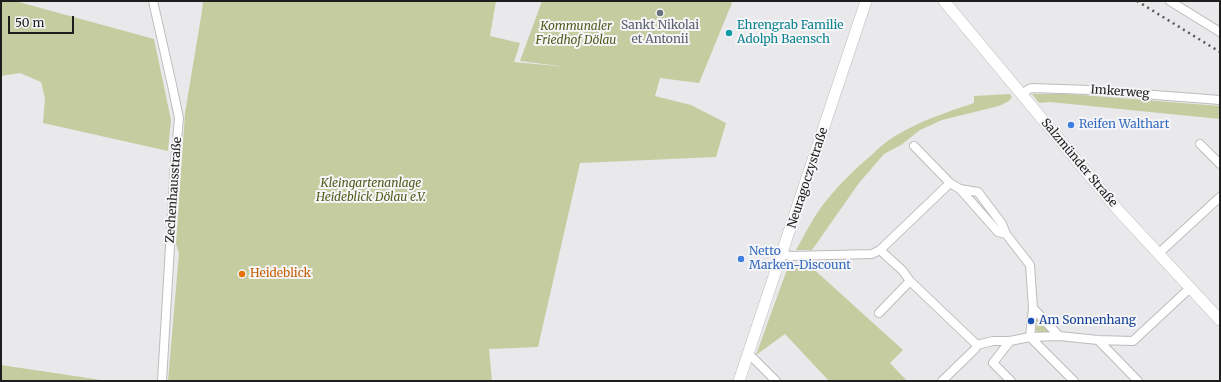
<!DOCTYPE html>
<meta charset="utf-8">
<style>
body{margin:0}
#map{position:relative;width:1221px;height:382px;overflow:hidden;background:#e9e9eb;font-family:Merriweather,serif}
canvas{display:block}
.frame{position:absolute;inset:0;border:2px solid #1e1e1f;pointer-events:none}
.scale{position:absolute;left:8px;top:16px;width:66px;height:18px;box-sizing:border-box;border:2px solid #1e1e1f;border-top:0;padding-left:5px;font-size:12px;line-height:14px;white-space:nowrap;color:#1e1e1f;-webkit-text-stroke:3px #f6f6f8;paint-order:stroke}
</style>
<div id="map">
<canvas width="1221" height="382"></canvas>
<div class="frame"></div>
<div class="scale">50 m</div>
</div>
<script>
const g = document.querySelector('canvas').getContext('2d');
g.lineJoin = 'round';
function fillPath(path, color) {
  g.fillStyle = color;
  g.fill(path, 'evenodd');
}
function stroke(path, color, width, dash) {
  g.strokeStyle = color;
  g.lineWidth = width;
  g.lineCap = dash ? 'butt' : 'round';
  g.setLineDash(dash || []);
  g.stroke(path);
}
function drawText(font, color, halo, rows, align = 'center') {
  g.font = font + ' Merriweather,serif';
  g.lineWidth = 4;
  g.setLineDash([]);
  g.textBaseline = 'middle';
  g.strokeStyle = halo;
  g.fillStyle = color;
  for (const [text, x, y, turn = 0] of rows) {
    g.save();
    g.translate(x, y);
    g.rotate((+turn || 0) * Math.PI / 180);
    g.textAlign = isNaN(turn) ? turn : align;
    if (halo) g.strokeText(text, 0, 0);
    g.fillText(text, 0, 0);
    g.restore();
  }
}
fillPath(new Path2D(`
 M 1,1 L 15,1 L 154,39 L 171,120 L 168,151 L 43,123 L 45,98 L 41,82 L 20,73 L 1,76 Z
 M 203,1 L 496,1 L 490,36 L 520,43 L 514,62 L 567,67 L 520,61 L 542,1 L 729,1 L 732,3 L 699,83 L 660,78 L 655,96 L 691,105 L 726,123 L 716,157 L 580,163 L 538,347 L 489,349 L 492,381 L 168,381 L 179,253 L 176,244 L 185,113 L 202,11 Z
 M 1010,94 L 1012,97 L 1009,101 L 999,106 L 942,120 L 920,130 L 901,145 L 884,154 L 859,183 L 812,250 L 796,250 C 806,232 816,212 830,196 C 841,183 854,170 867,159 C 876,151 885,142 895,136 C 920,121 947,112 974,103 L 974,96 Z
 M 1032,94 L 1069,94 L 1220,106 L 1220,119 L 1050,102 L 1039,103 Z
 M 789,264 L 808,264 L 903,350 L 890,363 L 907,381 L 829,381 L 785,334 L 756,355 Z
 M 1037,318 L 1049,330 L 1047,333 L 1038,333 L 1036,330 Z
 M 1,365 L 108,381 L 1,381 Z`), '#c5cc9f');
const street = new Path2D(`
 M 153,1 L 172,85 L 179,118 L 175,162 L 162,381
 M 1170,1 L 1220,32
 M 1021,95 L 1029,89 L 1032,88 L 1090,90 L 1220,100
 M 1200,144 L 1220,164
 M 914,146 L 950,183
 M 960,189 L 978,192 L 1002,224 L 1006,234
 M 880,250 L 903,271 L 910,281 L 977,345 L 993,341 L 1010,341 L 1030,337 L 1059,336 L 1098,340 L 1133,341 L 1190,288
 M 782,254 L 791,256 L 872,254 L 880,250 L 950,183 L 960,189 L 998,232 L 1006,234 L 1030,265 L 1033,308 L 1030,337
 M 1158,254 L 1220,197
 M 1033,308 L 1059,336
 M 879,313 L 910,281
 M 1030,337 L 1074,381
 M 1098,340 L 1138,381
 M 1010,341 L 993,363 L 1011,381
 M 749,354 L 776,381
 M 942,381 L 975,349 L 977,345`);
const secondary = new Path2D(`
 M 944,1 L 1118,210 L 1220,320
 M 739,381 L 866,1`);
stroke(street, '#bcbcbd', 10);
stroke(secondary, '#bcbcbd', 12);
stroke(street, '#fff', 8);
stroke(secondary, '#fff', 11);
stroke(new Path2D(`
 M 1137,1 L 1220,52`), '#585859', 2.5, [2, 4]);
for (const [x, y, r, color] of [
 [660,13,4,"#6b7280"],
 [729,33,4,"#0f9aa8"],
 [1071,125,4,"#3f7fe0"],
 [741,259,4,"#3f7fe0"],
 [242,274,4,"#e8710a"],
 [1031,321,4,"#1a4fb4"]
]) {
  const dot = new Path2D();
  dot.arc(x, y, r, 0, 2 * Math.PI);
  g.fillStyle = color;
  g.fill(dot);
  stroke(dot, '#f6f6f8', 1.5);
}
drawText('12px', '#5b616d', '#f6f6f8', [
 ["Sankt Nikolai",660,26],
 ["et Antonii",660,40]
]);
drawText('12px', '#0d838f', '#f6f6f8', [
 ["Ehrengrab Familie",737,26],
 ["Adolph Baensch",737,40]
], 'left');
drawText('italic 12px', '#545b1d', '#f6f6f8', [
 ["Kommunaler",576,27],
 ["Friedhof Dölau",576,41],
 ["Kleingartenanlage",371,184],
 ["Heideblick Dölau e.V.",371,198]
]);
drawText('12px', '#1e1e1f', '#f6f6f8', [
 ["Imkerweg",1120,92,4],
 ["Salzmünder Straße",1079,163,50],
 ["Neuragoczystraße",808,178,-72],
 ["Zechenhausstraße",174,190,-86]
]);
drawText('12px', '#366cbe', '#f6f6f8', [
 ["Reifen Walthart",1079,125],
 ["Netto",749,252],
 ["Marken-Discount",749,266]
], 'left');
drawText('12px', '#c56008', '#f6f6f8', [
 ["Heideblick",250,274]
], 'left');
drawText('12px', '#164399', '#f6f6f8', [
 ["Am Sonnenhang",1039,321]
], 'left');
</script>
